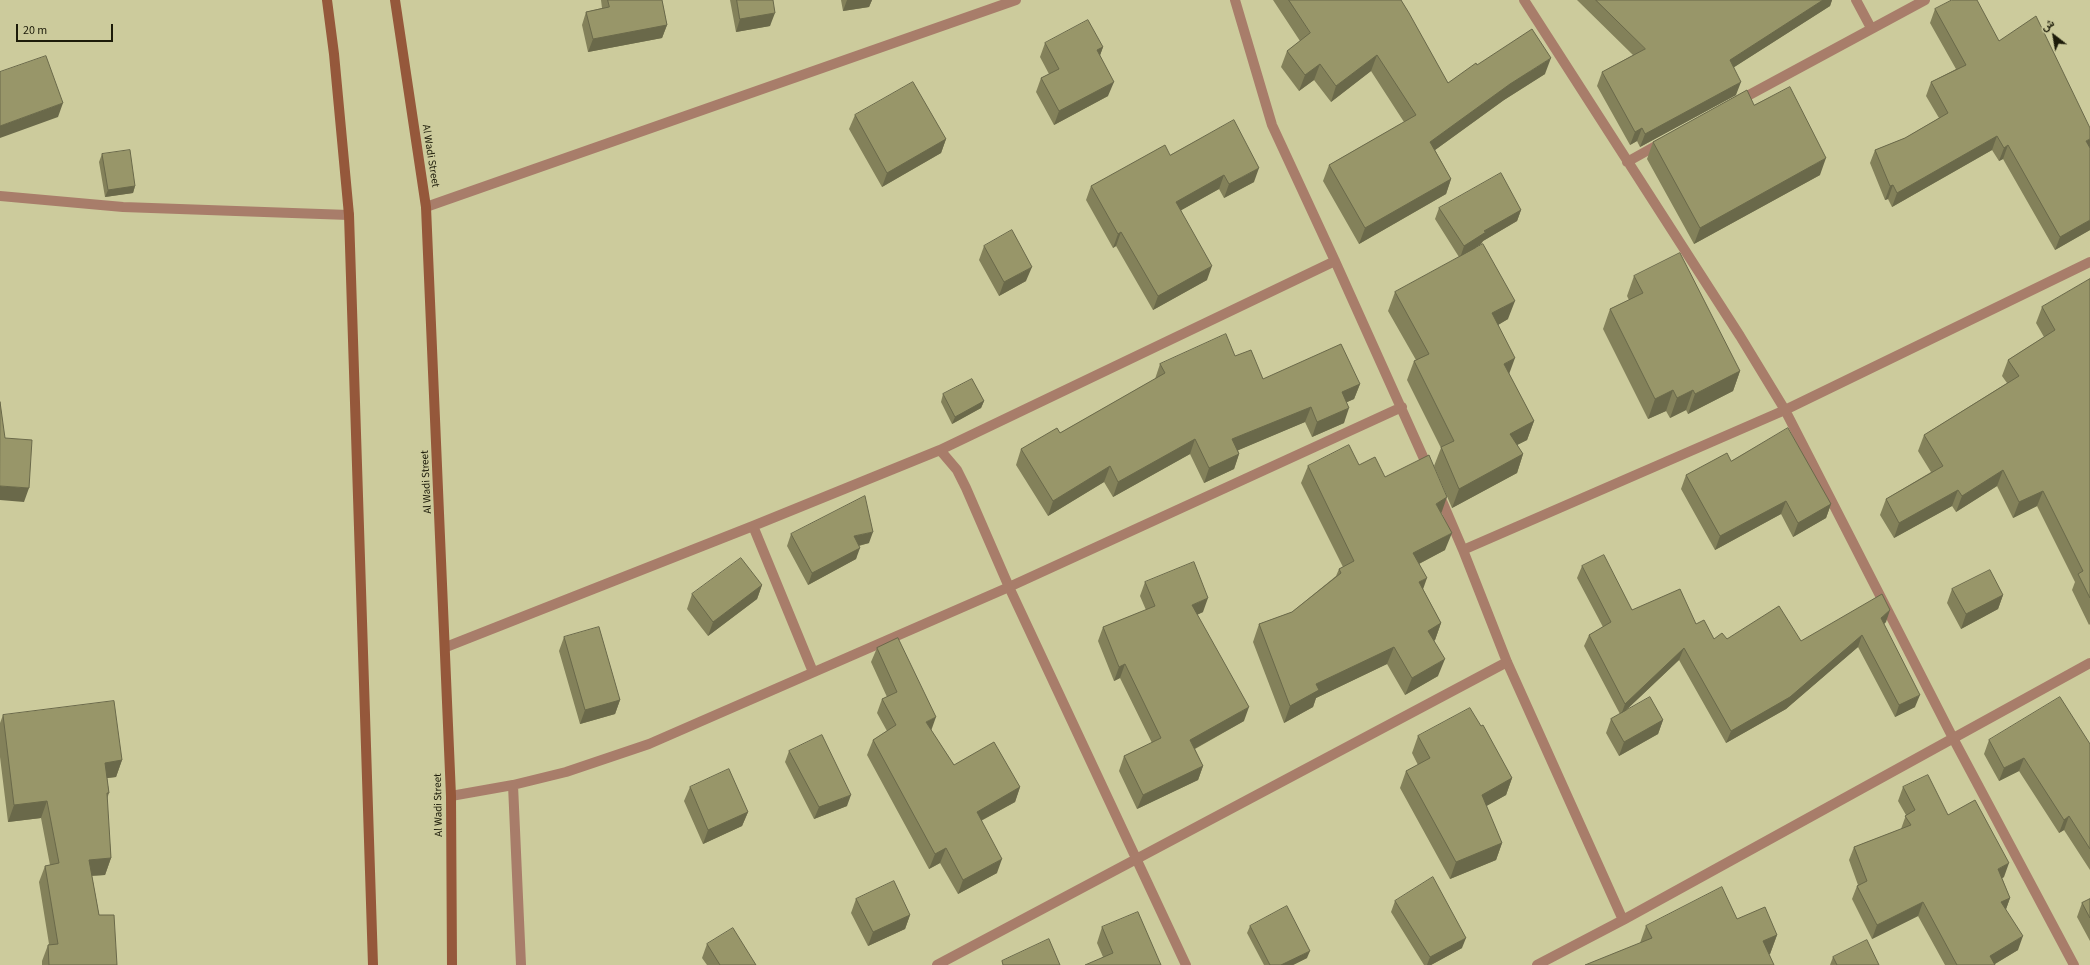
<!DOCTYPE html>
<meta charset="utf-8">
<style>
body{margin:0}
#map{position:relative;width:2090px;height:965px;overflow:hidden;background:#cccb9c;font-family:"Source Sans 3",Vazirmatn,sans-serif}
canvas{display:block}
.north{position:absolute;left:2034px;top:16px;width:40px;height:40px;-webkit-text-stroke:3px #cccb9c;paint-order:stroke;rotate:329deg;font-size:11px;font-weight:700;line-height:16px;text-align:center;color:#1c1b09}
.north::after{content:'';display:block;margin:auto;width:14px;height:18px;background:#1c1b09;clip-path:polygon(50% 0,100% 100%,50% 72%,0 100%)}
.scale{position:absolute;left:16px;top:24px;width:97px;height:18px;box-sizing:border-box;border:2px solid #1c1b09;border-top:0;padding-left:5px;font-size:12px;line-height:14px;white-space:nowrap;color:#1c1b09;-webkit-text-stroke:3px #cccb9c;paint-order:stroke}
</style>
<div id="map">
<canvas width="2090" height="965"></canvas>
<div class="north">ش</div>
<div class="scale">20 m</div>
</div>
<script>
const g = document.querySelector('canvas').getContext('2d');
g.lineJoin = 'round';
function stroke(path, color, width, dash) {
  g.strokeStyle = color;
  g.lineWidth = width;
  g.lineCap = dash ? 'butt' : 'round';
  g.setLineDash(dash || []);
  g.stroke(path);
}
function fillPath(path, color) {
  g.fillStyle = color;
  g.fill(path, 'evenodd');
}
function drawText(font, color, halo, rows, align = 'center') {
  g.font = font + ' "Source Sans 3",sans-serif';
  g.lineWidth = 4;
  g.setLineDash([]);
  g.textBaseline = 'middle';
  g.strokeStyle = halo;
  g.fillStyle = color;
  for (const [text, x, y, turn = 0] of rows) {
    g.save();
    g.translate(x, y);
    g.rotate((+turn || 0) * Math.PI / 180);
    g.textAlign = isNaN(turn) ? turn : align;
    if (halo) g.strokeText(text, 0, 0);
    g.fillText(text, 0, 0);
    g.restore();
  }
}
stroke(new Path2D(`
 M 0,196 L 123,207 L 349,215`), '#a87d6a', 10);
stroke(new Path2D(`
 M 1235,0 L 1272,125 L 1335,261 L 1429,470
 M 1524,0 L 1740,336 L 1785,410 L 1954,740 L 2074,965
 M 1856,0 L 1871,28
 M 1738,101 L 1925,0
 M 1627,162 L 1661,143
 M 426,207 L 1016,0
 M 2090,262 L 1785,410 L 1463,550 L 1507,662 L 1623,920 L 2090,663
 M 940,450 L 1335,261
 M 1439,494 L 1463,550
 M 753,526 L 813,672
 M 446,647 L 753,526 L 940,450 L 957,470 L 966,488 L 1009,587 L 1186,965
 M 513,785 L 521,965
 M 451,796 L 513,785 L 566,772 L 649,744 L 1009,587 L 1402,407
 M 937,965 L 1507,662
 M 1537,965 L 1623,920`), '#a87d6a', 10);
stroke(new Path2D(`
 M 327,0 L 334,54 L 349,215 L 373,965
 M 395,0 L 426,207 L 451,796 L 452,965`), '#95583b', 10);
fillPath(new Path2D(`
 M 601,0 L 662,0 L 667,25 L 662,38 L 588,52 L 582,25 L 586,12 L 602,8 Z
 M 730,0 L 773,0 L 770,26 L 736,32 Z
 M 841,0 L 872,0 L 869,7 L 843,11 Z
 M 1273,0 L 1401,0 L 1448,83 L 1477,65 L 1545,74 L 1504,100 L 1435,150 L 1451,179 L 1446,194 L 1359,244 L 1323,181 L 1329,165 L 1404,122 L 1371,71 L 1331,102 L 1314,80 L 1299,91 L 1281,67 L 1287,51 L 1300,41 Z
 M 1577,0 L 1832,0 L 1830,6 L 1734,67 L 1736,95 L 1640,147 L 1637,141 L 1630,145 L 1597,86 L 1602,72 L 1633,55 Z
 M 1935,9 L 2090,230 L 2055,250 L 2003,159 L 1999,161 L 1992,150 L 1892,207 L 1888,199 L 1885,200 L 1870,163 L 1875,150 L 1905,138 L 1939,118 L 1926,96 L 1931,82 L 1956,69 L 1930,23 Z
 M 1045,43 L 1103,47 L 1100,55 L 1108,96 L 1054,125 L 1036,92 L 1041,78 L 1049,74 L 1040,57 Z
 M 1754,105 L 1820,175 L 1694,244 L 1647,159 L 1653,142 Z
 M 855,115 L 946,139 L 941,153 L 882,187 L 849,129 Z
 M 102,154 L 135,186 L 133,193 L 105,197 L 99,162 Z
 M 1170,155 L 1254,182 L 1224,198 L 1219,189 L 1181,210 L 1207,280 L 1153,310 L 1116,246 L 1113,248 L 1086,200 L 1091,186 Z
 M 1439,208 L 1521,210 L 1517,221 L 1483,241 L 1481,244 L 1476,247 L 1508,319 L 1498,325 L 1509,374 L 1534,421 L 1527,440 L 1517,445 L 1523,454 L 1517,473 L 1452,508 L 1434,466 L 1441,448 L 1407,380 L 1414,361 L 1416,360 L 1388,311 L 1395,292 L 1459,257 L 1435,219 Z
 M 984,246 L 1026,281 L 999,296 L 979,260 Z
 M 1634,276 L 1740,371 L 1733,391 L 1688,414 L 1686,410 L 1670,418 L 1666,411 L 1648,419 L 1603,329 L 1610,309 L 1629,300 L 1627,296 Z
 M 2090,279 L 2090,624 L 2089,625 L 2072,590 L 2075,582 L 2037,506 L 2013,518 L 1997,486 L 1956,512 L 1952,506 L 1894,538 L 1880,515 L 1886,499 L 1931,472 L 1918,451 L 1924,435 L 2007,383 L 2002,376 L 2008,360 L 2044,337 L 2036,323 L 2042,307 Z
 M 1235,356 L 1263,379 L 1360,384 L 1354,399 L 1347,402 L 1344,423 L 1312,437 L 1305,422 L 1238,450 L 1239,454 L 1234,469 L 1204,483 L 1190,454 L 1113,497 L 1104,482 L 1048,516 L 1016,465 L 1021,449 L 1060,433 L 1155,379 L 1160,364 Z
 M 943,394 L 984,401 L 981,408 L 952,424 L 941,402 Z
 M 1731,461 L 1831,504 L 1826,518 L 1793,537 L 1781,514 L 1715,550 L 1681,489 L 1686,475 Z
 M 1359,465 L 1385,477 L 1441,513 L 1445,550 L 1419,564 L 1423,589 L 1441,623 L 1435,640 L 1434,641 L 1438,676 L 1405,695 L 1387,664 L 1316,698 L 1313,707 L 1284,723 L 1253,642 L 1259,624 L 1292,612 L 1336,576 L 1339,569 L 1343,567 L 1301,483 L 1308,466 Z
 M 791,534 L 869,543 L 859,546 L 856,559 L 808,585 L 787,546 Z
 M 1582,566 L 1632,610 L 1696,624 L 1714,639 L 1801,641 L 1886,622 L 1884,624 L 1915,707 L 1895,717 L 1858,647 L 1786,709 L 1726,743 L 1679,660 L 1626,710 L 1663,720 L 1658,734 L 1619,756 L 1606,733 L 1611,719 L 1620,714 L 1584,646 L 1589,635 L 1603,627 L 1577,578 Z
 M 1145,582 L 1203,612 L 1197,615 L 1244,721 L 1195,749 L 1203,766 L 1198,780 L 1137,809 L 1119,771 L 1124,756 L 1152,743 L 1120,678 L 1114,681 L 1098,641 L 1103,627 L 1146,610 L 1140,596 Z
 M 762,585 L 757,599 L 708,636 L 687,609 L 692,594 Z
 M 1952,589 L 2003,595 L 1998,609 L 1961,629 L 1947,603 Z
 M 564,637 L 620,700 L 615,714 L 580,724 L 559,651 Z
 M 877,648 L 931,730 L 954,765 L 1020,787 L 1015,802 L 981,821 L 997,873 L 958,894 L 940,863 L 929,869 L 867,755 L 873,740 L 887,731 L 877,713 L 882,699 L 887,697 L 871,662 Z
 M 3,715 L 122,760 L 116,777 L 107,778 L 109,793 L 107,799 L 111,858 L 105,875 L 92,876 L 99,915 L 117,965 L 42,965 L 42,961 L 48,945 L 49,944 L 39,882 L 45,866 L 50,865 L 41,818 L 8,822 L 0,757 L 0,723 Z
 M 1481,726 L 1512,778 L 1506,795 L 1486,806 L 1502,843 L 1496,860 L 1450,879 L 1400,788 L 1406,771 L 1418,765 L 1412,753 L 1418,736 Z
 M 1989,740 L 2090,744 L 2090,870 L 2064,830 L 2059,833 L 2019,771 L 1999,781 L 1984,754 Z
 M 789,751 L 847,806 L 814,819 L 785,762 Z
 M 690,787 L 748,812 L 742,826 L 703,844 L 684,801 Z
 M 1903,787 L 1948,815 L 2004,877 L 2002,878 L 2010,898 L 2006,909 L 2018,950 L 1995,964 L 1995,965 L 1945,965 L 1918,916 L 1872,939 L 1852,899 L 1857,886 L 1858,885 L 1849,860 L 1854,847 L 1901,829 L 1906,815 L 1898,801 Z
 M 856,899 L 910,915 L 905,929 L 868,946 L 851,913 Z
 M 2090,899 L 2090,941 L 2077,917 L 2082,903 Z
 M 1395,901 L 1462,948 L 1431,965 L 1424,965 L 1391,912 Z
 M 1737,919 L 1777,935 L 1770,954 L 1640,943 L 1646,926 Z
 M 1250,926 L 1307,958 L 1293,965 L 1264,965 L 1247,933 Z
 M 1102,927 L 1161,965 L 1103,957 L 1097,943 Z
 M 707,944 L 756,965 L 707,965 L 702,958 Z
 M 1833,957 L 1879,965 L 1830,965 Z`), '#83815a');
fillPath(new Path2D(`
 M 847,0 L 872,0 L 869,7 L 843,11 Z
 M 1823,0 L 1832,0 L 1830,6 L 1725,73 L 1730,60 Z
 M 775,13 L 770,26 L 736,32 L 740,19 Z
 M 667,25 L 662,38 L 588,52 L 593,39 Z
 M 1103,47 L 1098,61 L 1097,50 Z
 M 1377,55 L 1371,71 L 1331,102 L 1336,86 Z
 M 1551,58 L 1545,74 L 1504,100 L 1424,158 L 1430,142 L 1510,84 Z
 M 1320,64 L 1314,80 L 1299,91 L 1305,75 Z
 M 1114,82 L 1108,96 L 1054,125 L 1059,111 Z
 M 1741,82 L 1736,95 L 1640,147 L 1645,134 Z
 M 63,103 L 58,117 L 0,138 L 0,126 Z
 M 1642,128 L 1637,141 L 1630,145 L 1635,132 Z
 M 1997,136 L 1992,150 L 1892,207 L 1897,193 Z
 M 946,139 L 941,153 L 882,187 L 887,173 Z
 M 2090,139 L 2090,150 L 2086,141 Z
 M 2008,145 L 2003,159 L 1999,161 L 2004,148 Z
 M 1826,158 L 1820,175 L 1694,244 L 1700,228 Z
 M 1259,168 L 1254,182 L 1224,198 L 1229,184 Z
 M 1224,175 L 1219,189 L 1171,216 L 1176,202 Z
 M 1451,179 L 1446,194 L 1359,244 L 1365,228 Z
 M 1893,185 L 1888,199 L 1885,200 L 1890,186 Z
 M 135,186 L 133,193 L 105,197 L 108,190 Z
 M 1521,210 L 1517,221 L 1483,241 L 1481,244 L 1460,258 L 1464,246 L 1484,231 Z
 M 2090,220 L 2090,230 L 2055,250 L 2060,237 Z
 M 1121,232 L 1116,246 L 1113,248 L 1118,234 Z
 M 1212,266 L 1207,280 L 1153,310 L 1158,296 Z
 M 1032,267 L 1026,281 L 999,296 L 1004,282 Z
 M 1515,301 L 1508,319 L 1486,332 L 1492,313 Z
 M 1515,358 L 1508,377 L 1504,364 Z
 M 1740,371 L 1733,391 L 1688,414 L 1695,394 Z
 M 1360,384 L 1354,399 L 1336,407 L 1342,392 Z
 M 1673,390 L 1666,411 L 1648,419 L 1655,399 Z
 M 1693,390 L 1686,410 L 1670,418 L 1677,398 Z
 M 984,401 L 981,408 L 952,424 L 955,417 Z
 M 1311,407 L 1305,422 L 1227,455 L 1232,439 Z
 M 1349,408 L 1344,423 L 1312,437 L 1317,422 Z
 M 1534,421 L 1527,440 L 1503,452 L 1510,434 Z
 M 1195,439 L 1190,454 L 1113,497 L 1118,482 Z
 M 1239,454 L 1234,469 L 1204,483 L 1209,468 Z
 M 1523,454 L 1517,473 L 1452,508 L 1459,489 Z
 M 1110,466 L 1104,482 L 1048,516 L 1053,501 Z
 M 2003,470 L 1997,486 L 1956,512 L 1962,496 Z
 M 0,486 L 29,488 L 24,502 L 0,500 Z
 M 1958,490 L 1952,506 L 1894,538 L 1899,523 Z
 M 2043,491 L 2037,506 L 2013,518 L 2019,502 Z
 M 1447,497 L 1441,514 L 1436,504 Z
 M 1786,501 L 1781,514 L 1715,550 L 1720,536 Z
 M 1831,504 L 1826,518 L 1793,537 L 1798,523 Z
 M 873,532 L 869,543 L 849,548 L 854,536 Z
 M 1452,533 L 1445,550 L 1407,570 L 1413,553 Z
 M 860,548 L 856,559 L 808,585 L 812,573 Z
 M 1427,578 L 1421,595 L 1419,582 Z
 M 762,585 L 757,599 L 708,636 L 713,622 Z
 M 2003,595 L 1998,609 L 1961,629 L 1966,614 Z
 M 1208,598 L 1203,612 L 1187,619 L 1192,605 Z
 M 1890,610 L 1886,622 L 1877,630 L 1881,618 Z
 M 1441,623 L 1435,640 L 1421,648 L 1428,631 Z
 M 1862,635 L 1858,647 L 1786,709 L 1726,743 L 1731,731 Z
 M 1394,647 L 1387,664 L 1316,698 L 1313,707 L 1284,723 L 1290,706 L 1316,684 Z
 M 1684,648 L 1679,660 L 1621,715 L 1625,704 Z
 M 1445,659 L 1438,676 L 1405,695 L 1412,678 Z
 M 1125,664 L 1120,678 L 1114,681 L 1119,667 Z
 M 1920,695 L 1915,707 L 1895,717 L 1899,705 Z
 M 620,700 L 615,714 L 580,724 L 585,710 Z
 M 1249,707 L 1244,721 L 1185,754 L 1190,740 Z
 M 936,717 L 931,731 L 926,722 Z
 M 1663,720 L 1658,734 L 1619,756 L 1624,742 Z
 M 2024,758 L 2019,771 L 1999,781 L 2004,768 Z
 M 122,760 L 116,777 L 99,779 L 105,763 Z
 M 1203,766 L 1198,780 L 1137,809 L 1143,795 Z
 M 1512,778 L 1506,795 L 1476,812 L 1482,795 Z
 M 1020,787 L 1015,802 L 971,826 L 977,812 Z
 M 851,795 L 847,806 L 814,819 L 819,807 Z
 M 47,801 L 41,818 L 8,822 L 14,805 Z
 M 748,812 L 742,826 L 703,844 L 708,830 Z
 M 2069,816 L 2064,830 L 2059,833 L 2064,820 Z
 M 1502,843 L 1496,860 L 1450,879 L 1456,862 Z
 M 946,848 L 940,863 L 929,869 L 935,854 Z
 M 111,858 L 105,875 L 83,876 L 89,860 Z
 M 1002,859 L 997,873 L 958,894 L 963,880 Z
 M 2009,863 L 2004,877 L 1993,883 L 1998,869 Z
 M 2010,898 L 2005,912 L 2001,902 Z
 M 1923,902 L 1918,916 L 1872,939 L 1877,925 Z
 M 910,915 L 905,929 L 868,946 L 873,932 Z
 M 1777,935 L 1770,954 L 1756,960 L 1763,941 Z
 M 2023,936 L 2018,950 L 1993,965 L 1990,956 Z
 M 1466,938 L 1462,948 L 1431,965 L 1427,965 L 1430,957 Z
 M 1310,951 L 1307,958 L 1293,965 L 1281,965 Z`), '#6a694a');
const building = new Path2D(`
 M 608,0 L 662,0 L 667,25 L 593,39 L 586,12 L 609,7 Z
 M 737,0 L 773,0 L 775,13 L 740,19 Z
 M 1289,0 L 1401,0 L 1409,13 L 1448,83 L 1476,63 L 1477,65 L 1532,29 L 1551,58 L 1510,84 L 1430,142 L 1451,179 L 1365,228 L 1329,165 L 1416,115 L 1377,55 L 1336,86 L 1320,64 L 1305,75 L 1287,51 L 1310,33 Z
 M 1596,0 L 1823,0 L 1730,60 L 1741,82 L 1645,134 L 1642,128 L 1635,132 L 1602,72 L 1645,49 Z
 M 1952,0 L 1977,0 L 1999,41 L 2036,16 L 2090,128 L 2090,139 L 2086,141 L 2090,148 L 2090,220 L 2060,237 L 2008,145 L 2004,148 L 1997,136 L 1897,193 L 1893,185 L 1890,186 L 1875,150 L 1905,138 L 1948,113 L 1931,82 L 1966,65 L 1935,9 Z
 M 1088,20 L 1103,47 L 1097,50 L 1114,82 L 1059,111 L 1041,78 L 1059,69 L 1045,43 Z
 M 46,56 L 63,103 L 0,126 L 0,72 Z
 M 913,82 L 946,139 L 887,173 L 855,115 Z
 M 1790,87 L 1826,158 L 1700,228 L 1653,142 L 1747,90 L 1754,105 Z
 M 1234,120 L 1259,168 L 1229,184 L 1224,175 L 1176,202 L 1212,266 L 1158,296 L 1121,232 L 1118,234 L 1091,186 L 1165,145 L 1170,155 Z
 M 130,150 L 135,186 L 108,190 L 102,154 Z
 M 1501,173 L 1521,210 L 1484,231 L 1486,232 L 1464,246 L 1439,208 Z
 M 1012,230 L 1032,267 L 1004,282 L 984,246 Z
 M 1483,244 L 1515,301 L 1492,313 L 1515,358 L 1504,364 L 1534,421 L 1510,434 L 1523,454 L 1459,489 L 1441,447 L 1454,441 L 1414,361 L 1429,354 L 1395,292 Z
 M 1680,253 L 1740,371 L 1695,394 L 1693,390 L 1677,398 L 1673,390 L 1655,399 L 1610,309 L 1643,293 L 1634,276 Z
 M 2090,279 L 2090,598 L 2078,574 L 2083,571 L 2043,491 L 2019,502 L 2003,470 L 1962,496 L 1958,490 L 1899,523 L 1886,499 L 1943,466 L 1924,435 L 2019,376 L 2008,360 L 2055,330 L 2042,307 Z
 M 1226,334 L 1235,356 L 1251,350 L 1263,379 L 1341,344 L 1360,384 L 1342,392 L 1349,408 L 1317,422 L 1311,407 L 1232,439 L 1239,454 L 1209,468 L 1195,439 L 1118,482 L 1110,466 L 1053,501 L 1021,449 L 1057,428 L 1060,433 L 1165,373 L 1160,364 Z
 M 972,379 L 984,401 L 955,417 L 943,394 Z
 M 0,402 L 5,438 L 32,440 L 29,488 L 0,486 Z
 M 1788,428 L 1831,504 L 1798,523 L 1786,501 L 1720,536 L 1686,475 L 1727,453 L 1731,461 Z
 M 1349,445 L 1359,465 L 1375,457 L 1385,477 L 1429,455 L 1447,497 L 1436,504 L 1452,533 L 1413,553 L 1427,578 L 1419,582 L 1441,623 L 1428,631 L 1445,659 L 1412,678 L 1394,647 L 1316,684 L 1319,690 L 1290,706 L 1259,624 L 1292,612 L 1341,573 L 1339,569 L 1354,561 L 1308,466 Z
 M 865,496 L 873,532 L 854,536 L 860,548 L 812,573 L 791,534 Z
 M 1604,555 L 1632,610 L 1680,589 L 1696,624 L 1704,620 L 1714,639 L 1722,633 L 1727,639 L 1779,606 L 1801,641 L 1882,594 L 1890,610 L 1881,618 L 1920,695 L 1899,705 L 1862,635 L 1790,697 L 1731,731 L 1684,648 L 1625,704 L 1589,635 L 1611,622 L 1582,566 Z
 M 741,558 L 762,585 L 713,622 L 692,594 Z
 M 1194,562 L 1208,598 L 1192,605 L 1249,707 L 1190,740 L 1203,766 L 1143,795 L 1124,756 L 1161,738 L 1125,664 L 1119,667 L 1103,627 L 1155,606 L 1145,582 Z
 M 1990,570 L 2003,595 L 1966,614 L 1952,589 Z
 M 599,627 L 620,700 L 585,710 L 564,637 Z
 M 898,638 L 936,717 L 926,722 L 954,765 L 994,742 L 1020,787 L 977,812 L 1002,859 L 963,880 L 946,848 L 935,854 L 873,740 L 896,725 L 882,699 L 897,692 L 877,648 Z
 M 1650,697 L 1663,720 L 1624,742 L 1611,719 Z
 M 2060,697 L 2090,744 L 2090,849 L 2069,816 L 2064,820 L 2024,758 L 2004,768 L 1989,740 Z
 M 114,701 L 122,760 L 105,763 L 109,793 L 107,793 L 111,858 L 89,860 L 99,915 L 114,915 L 117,965 L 49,965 L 48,945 L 58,944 L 45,866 L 59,863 L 47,801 L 14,805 L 3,715 Z
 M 1470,708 L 1481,726 L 1483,725 L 1512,778 L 1482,795 L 1502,843 L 1456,862 L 1406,771 L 1430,758 L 1418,736 Z
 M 822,735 L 851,795 L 819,807 L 789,751 Z
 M 729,769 L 748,812 L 708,830 L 690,787 Z
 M 1928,775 L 1948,815 L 1975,800 L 2009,863 L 1998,869 L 2010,898 L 2001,902 L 2023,936 L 1990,956 L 1995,965 L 1957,965 L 1923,902 L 1877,925 L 1857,886 L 1867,881 L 1854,847 L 1911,825 L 1905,816 L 1915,810 L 1903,787 Z
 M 1433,877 L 1466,938 L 1430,957 L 1395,901 Z
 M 894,881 L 910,915 L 873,932 L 856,899 Z
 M 1722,887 L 1737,919 L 1765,907 L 1777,935 L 1763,941 L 1774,965 L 1585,965 L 1652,938 L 1646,926 Z
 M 2090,899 L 2090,918 L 2082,903 Z
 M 1287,906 L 1310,951 L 1281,965 L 1270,965 L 1250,926 Z
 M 1138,912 L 1161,965 L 1085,965 L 1113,953 L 1102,927 Z
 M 733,928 L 756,965 L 720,965 L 707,944 Z
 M 1049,939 L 1060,965 L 1003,965 L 1002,961 Z
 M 1867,940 L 1879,965 L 1837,965 L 1833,957 Z`);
fillPath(building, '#989669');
stroke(building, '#6a694a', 1);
drawText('11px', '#1c1b09', '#cccb9c', [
 ["Al Wadi Street",430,156,81],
 ["Al Wadi Street",427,482,-93],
 ["Al Wadi Street",439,805,-91]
]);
</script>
